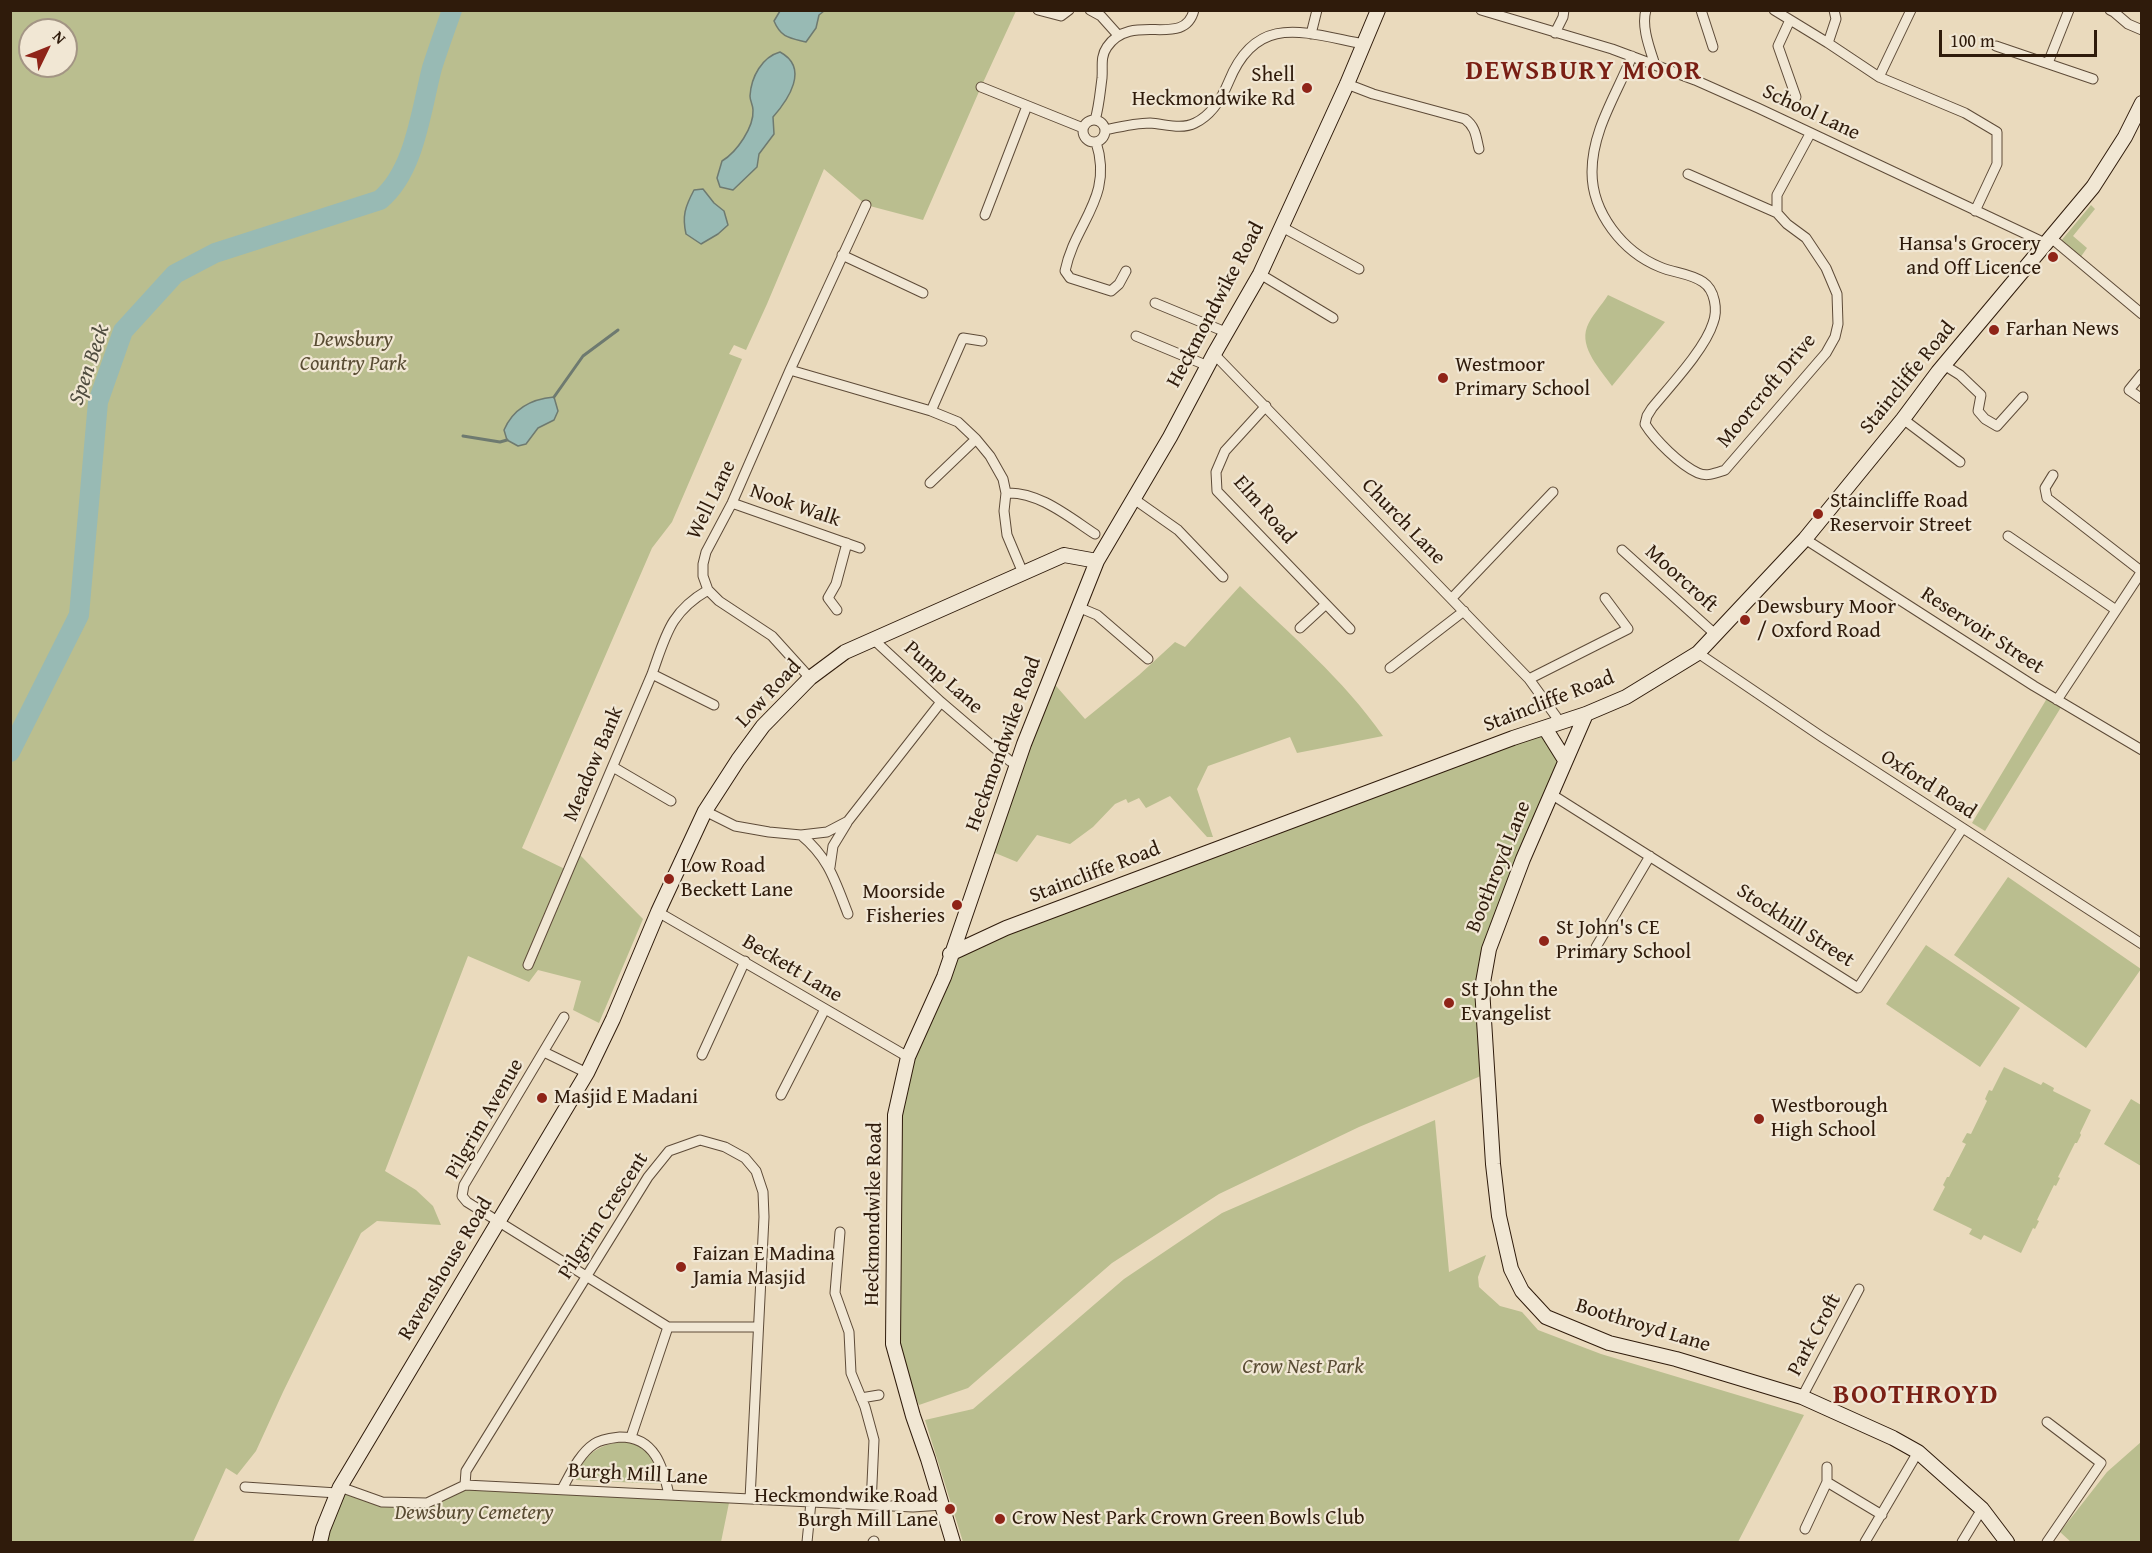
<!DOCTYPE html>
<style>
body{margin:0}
#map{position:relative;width:2152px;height:1553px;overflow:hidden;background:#eadabd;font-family:"Gentium Book Plus",serif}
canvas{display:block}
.frame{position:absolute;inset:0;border:12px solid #2f1b0b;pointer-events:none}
.north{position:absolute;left:18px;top:18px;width:60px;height:60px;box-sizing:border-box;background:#f1e7d4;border:2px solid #a39584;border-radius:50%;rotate:47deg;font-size:16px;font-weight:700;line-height:24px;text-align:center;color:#2f1b0b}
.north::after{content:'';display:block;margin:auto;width:21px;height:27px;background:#8f2418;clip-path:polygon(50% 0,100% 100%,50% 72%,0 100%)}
.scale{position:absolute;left:1939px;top:30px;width:158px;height:27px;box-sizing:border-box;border:3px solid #2f1b0b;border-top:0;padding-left:8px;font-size:18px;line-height:21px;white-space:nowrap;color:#2f1b0b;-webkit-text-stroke:4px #f1e7d4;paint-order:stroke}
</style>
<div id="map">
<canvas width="2152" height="1553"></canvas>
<div class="frame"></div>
<div class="north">N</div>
<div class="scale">100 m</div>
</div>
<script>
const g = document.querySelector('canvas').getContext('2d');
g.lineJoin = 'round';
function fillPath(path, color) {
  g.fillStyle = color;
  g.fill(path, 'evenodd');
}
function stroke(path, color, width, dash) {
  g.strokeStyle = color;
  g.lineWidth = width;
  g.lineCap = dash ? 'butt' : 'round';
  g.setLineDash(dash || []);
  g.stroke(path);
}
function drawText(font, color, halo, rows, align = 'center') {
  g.font = font + ' "Gentium Book Plus",serif';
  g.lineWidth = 4.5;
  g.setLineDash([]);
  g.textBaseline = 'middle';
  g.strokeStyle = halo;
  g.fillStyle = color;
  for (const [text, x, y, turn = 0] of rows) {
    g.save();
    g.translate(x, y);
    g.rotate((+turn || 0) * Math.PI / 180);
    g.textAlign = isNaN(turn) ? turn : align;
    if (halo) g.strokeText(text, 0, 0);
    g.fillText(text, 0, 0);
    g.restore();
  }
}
fillPath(new Path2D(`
 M 10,11 L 1016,11 L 981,87 L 923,220 L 866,205 L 824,169 L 767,304 L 746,350 L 734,345 L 729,354 L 742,359 L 672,522 L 652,548 L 522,848 L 571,872 L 578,853 L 643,919 L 599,1023 L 573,1010 L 581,981 L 538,970 L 529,982 L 468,956 L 385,1171 L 416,1190 L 433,1206 L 441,1225 L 377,1221 L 361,1233 L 283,1392 L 256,1451 L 237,1475 L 226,1468 L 193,1542 L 11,1542 ZM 30,30 L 66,30 L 66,66 L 30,66 Z
 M 2091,205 L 2095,209 L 2073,236 L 2087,248 L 2080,258 L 2060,242 Z
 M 1608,295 L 1665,322 L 1612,386 C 1601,370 1579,348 1587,327 C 1591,316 1602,305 1608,295 Z
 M 1240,586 C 1290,634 1343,679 1383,736 L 1297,753 L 1290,737 L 1208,766 L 1197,789 L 1213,837 L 1207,837 L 1170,796 L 1146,808 L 1139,798 L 1128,803 L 1126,799 L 1115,804 L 1093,827 L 1070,844 L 1037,835 L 1017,862 L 988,850 L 1050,679 L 1085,719 L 1139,675 L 1175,642 L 1185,647 Z
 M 2049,695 L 2063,704 L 1985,831 L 1972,823 Z
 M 1545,728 L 1565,760 L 1482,988 L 1488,1073 L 1359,1127 L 1219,1194 L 1112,1263 L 968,1388 L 919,1405 L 893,1344 L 895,1115 L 908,1057 L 950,954 L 1006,928 L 1249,846 L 1513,738 Z
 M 2008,877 L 2141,969 L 2086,1048 L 1954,955 Z
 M 1926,945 L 2020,1008 L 1980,1067 L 1886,1004 Z
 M 2004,1067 L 2041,1085 L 2043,1082 L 2054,1088 L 2053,1091 L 2091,1110 L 2080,1133 L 2081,1135 L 2077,1143 L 2075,1143 L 2058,1177 L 2060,1178 L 2056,1186 L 2054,1185 L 2037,1220 L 2039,1221 L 2035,1229 L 2033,1228 L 2021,1253 L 1984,1235 L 1981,1240 L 1969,1234 L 1972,1229 L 1933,1210 L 1945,1187 L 1943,1185 L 1947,1177 L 1949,1177 L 1966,1144 L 1962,1142 L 1967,1133 L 1971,1134 L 1987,1101 L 1985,1099 L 1989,1090 L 1992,1091 Z
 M 2131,1099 L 2141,1105 L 2141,1166 L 2104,1144 Z
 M 1435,1120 L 1449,1272 L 1486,1255 L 1478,1277 L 1479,1287 L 1500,1306 L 1522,1312 L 1538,1330 L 1601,1354 L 1804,1415 L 1738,1542 L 963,1542 L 925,1420 L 973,1409 L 1124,1279 L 1222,1213 Z
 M 626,1441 C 648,1448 658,1461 662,1484 L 576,1480 C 583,1453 600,1444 626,1441 Z
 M 2141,1442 L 2141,1542 L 2071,1542 L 2060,1532 L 2107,1472 Z
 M 465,1485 L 730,1498 L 721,1542 L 320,1542 L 340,1487 L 382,1502 L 427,1503 Z`), '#babe8f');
const water = new Path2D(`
 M 780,11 L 780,10 L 824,11 L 819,15 L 816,28 L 806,42 C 790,38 781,38 774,21 Z
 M 780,52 C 810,68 788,100 773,117 L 774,134 L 759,154 L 757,167 L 733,190 L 720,187 L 717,178 L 722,161 C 737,152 754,127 753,110 C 753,105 750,101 750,96 C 751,77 762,57 780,52 Z
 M 703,189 L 714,203 L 724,211 L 728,225 L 718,234 L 701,244 L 686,234 C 682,216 685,207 694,190 Z
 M 554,397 L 558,411 L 554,420 L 538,428 L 526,444 L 518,446 L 507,440 L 504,430 C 513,409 531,399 554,397 Z`);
fillPath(water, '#98bab4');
stroke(water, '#6e7a70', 1.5);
stroke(new Path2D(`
 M 554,397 L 583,356 L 618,330
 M 463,436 L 500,442 L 507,440`), '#6e7a70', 3);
stroke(new Path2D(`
 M 10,752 L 79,615 L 98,402 L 123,331 L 175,274 L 215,253 L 380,200 C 415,171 421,110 432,68 C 438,49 445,30 452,10`), '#98bab4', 20);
const street = new Path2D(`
 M 1038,10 L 1061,16 L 1069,10
 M 1090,10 L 1101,16 L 1118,35
 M 1481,10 L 1612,49 L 1695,80 L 1758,108 L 2045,243
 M 1646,10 C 1641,27 1650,49 1655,65
 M 1701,10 L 1713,47
 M 1774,10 L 1828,43 L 1879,77 L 1965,113 L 1997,132 L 1997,164 L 1975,211
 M 2110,10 L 2114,12 L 2128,24 L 2142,30
 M 1790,20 L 1778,46 L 1796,97
 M 1555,33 L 1563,17 L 1564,10
 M 1311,34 L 1317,10
 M 1828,43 L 1836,19 L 1834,10
 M 1996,46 L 2093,79
 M 1632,56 C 1617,94 1592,130 1592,172 C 1592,213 1623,252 1660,267 C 1674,273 1690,273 1703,282 C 1715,290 1718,310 1713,323 C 1705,349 1670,386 1652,408 L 1647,416 L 1645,424 C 1655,440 1680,465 1698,473 C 1707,477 1716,473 1725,470 L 1826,353 L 1835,337 L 1838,324 L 1837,294 L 1826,268 L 1806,238 L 1787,224 L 1777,213 L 1777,195 L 1810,134
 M 2048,63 L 2069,10
 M 1879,77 L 1911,10
 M 1347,84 L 1373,94 L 1465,119 C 1476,127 1476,137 1479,149
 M 981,87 L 1083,128
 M1083 131a11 11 0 1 1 22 0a11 11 0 1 1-22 0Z
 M 1095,120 C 1099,107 1100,93 1102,78 C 1103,67 1100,57 1107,47 C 1132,10 1184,50 1194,10
 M 1105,130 C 1119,127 1136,123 1150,123 C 1165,124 1181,130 1195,123 C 1212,115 1222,98 1229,81 C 1257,12 1305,33 1364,44
 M 1096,142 C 1114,198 1075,222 1065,271 L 1070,278 L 1111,291 L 1119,284 L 1126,271
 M 1688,174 L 1777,213
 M 985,215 L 1027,106
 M 1282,227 L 1359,269
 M 2050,237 L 2142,314
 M 842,255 L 923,293
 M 1260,274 L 1333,318
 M 1155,303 L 1228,333
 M 1136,336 L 1208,366
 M 1214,354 L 1529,679 L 1560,722
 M 1944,365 L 1960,375 L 1981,395 L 1978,411 L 1985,419 L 1997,426 L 2023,397
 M 790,370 L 931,411 L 958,422 L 976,439 L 990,456 L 1003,479 L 1006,493 L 1004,511 L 1007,535 L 1023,573
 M 2142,374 L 2129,390 L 2142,399
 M 1266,406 L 1225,451 L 1216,472 L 1217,491 L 1350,629
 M 931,411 L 963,338 L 982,341
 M 1903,419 L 1960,462
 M 2053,475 L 2045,488 L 2047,498 L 2141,571
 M 930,483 L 976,439
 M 1006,493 C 1038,491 1069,517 1095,534
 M 1134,499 L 1178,530 L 1223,577
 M 732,503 L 860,548
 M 2008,536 L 2116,610
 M 1805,539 L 2034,686 L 2142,750
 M 1622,550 L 1715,634
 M 1452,598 L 1553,492
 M 1078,607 L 1097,615 L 1148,659
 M 837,610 L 828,598 L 836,584 L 847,543
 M 1300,628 L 1325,605
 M 873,639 L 941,702 L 1010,761 L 1017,765
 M 1698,653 L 1822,737 L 2142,944
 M 1390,668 L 1464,611
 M 652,674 L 714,705
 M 810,678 L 772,636 L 719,601 L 708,590 L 703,576 L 703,564 L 706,552 L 732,503 L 790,370 L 866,205
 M 1529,679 L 1628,629 L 1605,598
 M 2057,700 L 2142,571
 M 613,767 L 671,801
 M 1551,794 L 1858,988 L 1962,829
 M 705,811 L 735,826 L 769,832 L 801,835 L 827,832 L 848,821 L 941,702
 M 801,835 C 829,858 835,881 848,914
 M 830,867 L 833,846 L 847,823
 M 658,912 L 908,1057
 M 1596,947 L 1650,856
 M 528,965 L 652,674 C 666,635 670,612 708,590
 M 564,1017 L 464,1185 L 462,1196 L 467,1202 L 668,1327 L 758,1327
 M 544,1052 L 587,1073
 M 702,1055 L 745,961
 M 781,1095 L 825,1009
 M 840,1232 L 835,1293 L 849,1332 L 851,1373 L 865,1407 L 874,1440 L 871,1505
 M 1802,1397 L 1859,1289
 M 861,1398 L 879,1395
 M 631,1437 L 668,1327
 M 1827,1482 L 1882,1515
 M 465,1485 L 466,1471 L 648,1177 L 669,1151 L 700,1140 L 725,1147 L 745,1158 L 756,1171 L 763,1192 L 764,1217 L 750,1499
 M 245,1487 L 337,1493
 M 340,1487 L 382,1502 L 427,1503 L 465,1485 L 913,1507 L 942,1505
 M 562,1489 C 570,1475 579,1454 594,1444 C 601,1439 612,1438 620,1437 C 655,1437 663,1467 669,1495
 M 1805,1529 L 1827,1482 L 1827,1467
 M 807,1542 L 811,1502
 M 873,1542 L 874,1541
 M 1865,1542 L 1918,1452
 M 1962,1542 L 1982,1509
 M 2047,1542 L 2101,1463 L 2047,1422`);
const secondary = new Path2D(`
 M 1586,714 L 1523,859 L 1489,949 L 1482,988 L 1493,1164 L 1499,1216 L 1511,1269 L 1522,1291 L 1546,1317 L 1609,1343 L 1676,1359 L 1802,1397 L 1893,1438 L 1918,1452 L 1982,1509 L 2007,1542
 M 1545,728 L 1565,760
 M 950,954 L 1006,928 L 1513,738 L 1586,714 L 1626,697 L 1698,653 L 1805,539 L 1903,419 L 1938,372 L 2093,187 L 2125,137 L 2142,103
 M 320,1542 L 323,1529 L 340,1487 L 587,1073 L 613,1019 L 658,912 L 705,811 L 738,760 L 763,726 L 810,678 L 845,652 L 1064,555 L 1097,561
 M 953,1542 L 928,1459 L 913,1416 L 893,1344 L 895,1115 L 908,1057 L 944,977 L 1024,744 L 1097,561 L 1170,437 L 1214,354 L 1260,274 L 1347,84 L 1378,10`);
stroke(street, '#5e4b38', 11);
stroke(secondary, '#2f1b0b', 16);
stroke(street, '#f1e7d4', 9);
stroke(secondary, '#f1e7d4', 14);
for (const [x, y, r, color] of [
 [1307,88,6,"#8f2418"],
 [2053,257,6,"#8f2418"],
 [1994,330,6,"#8f2418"],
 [1443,378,6,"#8f2418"],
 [1818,514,6,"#8f2418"],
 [1745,620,6,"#8f2418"],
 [669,879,6,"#8f2418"],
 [957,905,6,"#8f2418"],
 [1544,941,6,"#8f2418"],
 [1449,1003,6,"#8f2418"],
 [542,1098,6,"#8f2418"],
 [1759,1119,6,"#8f2418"],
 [681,1267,6,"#8f2418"],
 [950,1509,6,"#8f2418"],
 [1000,1519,6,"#8f2418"]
]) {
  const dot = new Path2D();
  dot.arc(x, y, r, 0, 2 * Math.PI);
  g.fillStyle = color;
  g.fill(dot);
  stroke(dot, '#f1e7d4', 2);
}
drawText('21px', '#2f1b0b', '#f1e7d4', [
 ["Shell",1295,76,"right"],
 ["Heckmondwike Rd",1295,100,"right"],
 ["Hansa's Grocery",2041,245,"right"],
 ["and Off Licence",2041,269,"right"],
 ["Farhan News",2006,330],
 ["Westmoor",1455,366],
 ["Primary School",1455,390],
 ["Staincliffe Road",1830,502],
 ["Reservoir Street",1830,526],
 ["Dewsbury Moor",1757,608],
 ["/ Oxford Road",1757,632],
 ["Low Road",681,867],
 ["Beckett Lane",681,891],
 ["Moorside",945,893,"right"],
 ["Fisheries",945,917,"right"],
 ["St John's CE",1556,929],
 ["Primary School",1556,953],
 ["St John the",1461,991],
 ["Evangelist",1461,1015],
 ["Masjid E Madani",554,1098],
 ["Westborough",1771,1107],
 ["High School",1771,1131],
 ["Faizan E Madina",693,1255],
 ["Jamia Masjid",693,1279],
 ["Heckmondwike Road",938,1497,"right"],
 ["Burgh Mill Lane",938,1521,"right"],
 ["Crow Nest Park Crown Green Bowls Club",1012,1519]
], 'left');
drawText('21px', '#2f1b0b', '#f1e7d4', [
 ["School Lane",1811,113,25],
 ["Heckmondwike Road",1216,305,-62],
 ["Staincliffe Road",1908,378,-51],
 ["Moorcroft Drive",1767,391,-50],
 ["Well Lane",712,500,-64],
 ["Nook Walk",795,506,19],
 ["Elm Road",1264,510,49],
 ["Church Lane",1403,522,46],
 ["Moorcroft",1681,579,42],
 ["Reservoir Street",1982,631,33],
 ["Pump Lane",943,678,42],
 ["Low Road",769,694,-47],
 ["Staincliffe Road",1549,702,-21],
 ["Heckmondwike Road",1004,744,-70],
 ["Meadow Bank",594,764,-67],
 ["Oxford Road",1928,785,33],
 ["Boothroyd Lane",1499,867,-68],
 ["Staincliffe Road",1095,873,-21],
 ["Stockhill Street",1795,926,33],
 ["Beckett Lane",792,969,31],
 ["Pilgrim Avenue",485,1119,-60],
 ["Heckmondwike Road",874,1214,-89],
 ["Pilgrim Crescent",604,1216,-57],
 ["Ravenshouse Road",446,1269,-59],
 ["Boothroyd Lane",1643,1326,17],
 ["Park Croft",1815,1335,-62],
 ["Burgh Mill Lane",638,1475,3]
]);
drawText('italic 21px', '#594c33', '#f1e7d4', [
 ["Dewsbury",353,341],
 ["Country Park",353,365],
 ["Crow Nest Park",1303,1368],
 ["Dewsbury Cemetery",474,1514]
]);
drawText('italic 22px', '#4e4b3e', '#f1e7d4', [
 ["Spen Beck",90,365,-71]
]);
g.letterSpacing = '1.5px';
drawText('bold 27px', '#7a1f14', '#f1e7d4', [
 ["DEWSBURY MOOR",1584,72],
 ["BOOTHROYD",1916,1396]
]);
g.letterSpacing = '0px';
</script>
